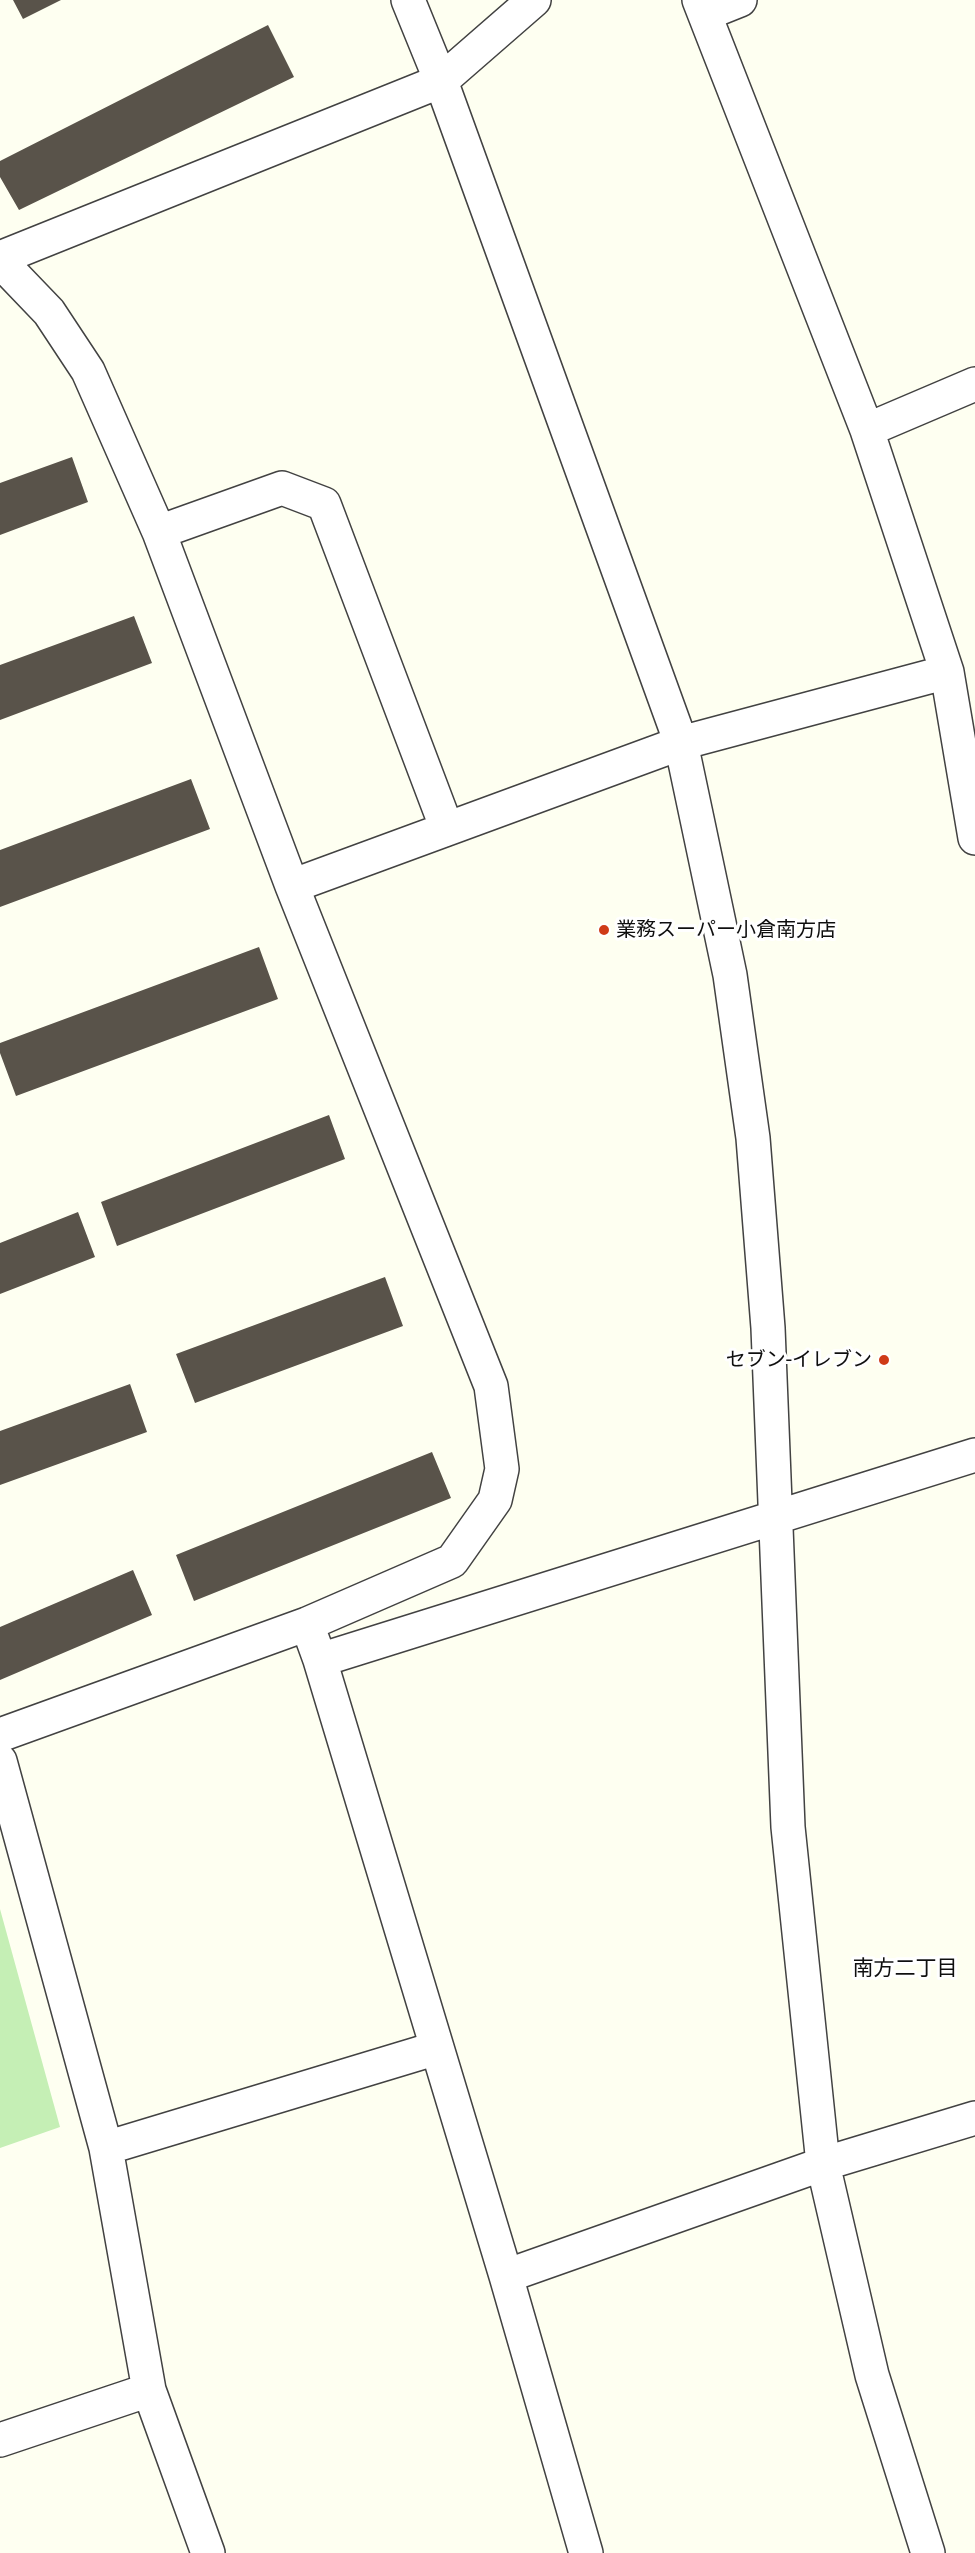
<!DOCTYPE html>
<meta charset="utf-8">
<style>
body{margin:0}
canvas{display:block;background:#fefff1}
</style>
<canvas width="975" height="2553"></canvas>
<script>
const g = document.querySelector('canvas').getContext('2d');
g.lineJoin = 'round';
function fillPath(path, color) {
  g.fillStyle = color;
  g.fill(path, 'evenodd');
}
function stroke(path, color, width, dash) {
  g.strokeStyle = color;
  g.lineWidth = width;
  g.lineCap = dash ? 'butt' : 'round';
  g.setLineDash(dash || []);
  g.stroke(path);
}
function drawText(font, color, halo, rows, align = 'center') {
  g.font = font + ' "Noto Serif","Noto Sans JP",serif';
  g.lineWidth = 6;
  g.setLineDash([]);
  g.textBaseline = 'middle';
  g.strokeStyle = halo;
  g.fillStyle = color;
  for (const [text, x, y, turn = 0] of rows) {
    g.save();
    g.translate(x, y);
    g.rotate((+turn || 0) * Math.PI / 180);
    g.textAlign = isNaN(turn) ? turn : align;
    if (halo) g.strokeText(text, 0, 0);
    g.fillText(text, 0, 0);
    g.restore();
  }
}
fillPath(new Path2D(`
 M 0,1909 L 60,2127 L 0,2148 Z`), '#c5efb5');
fillPath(new Path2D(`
 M 13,0 L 61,0 L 23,19 Z
 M 268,25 L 294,77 L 19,210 L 0,177 L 0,161 Z
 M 72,457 L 88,502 L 0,535 L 0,483 Z
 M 134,616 L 152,663 L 0,720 L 0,665 Z
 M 191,779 L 210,829 L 0,907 L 0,850 Z
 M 259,947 L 278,999 L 16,1096 L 0,1053 L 0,1043 Z
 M 329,1115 L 345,1159 L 117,1246 L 101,1202 Z
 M 78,1212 L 95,1257 L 0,1294 L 0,1243 Z
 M 385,1277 L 403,1326 L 195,1403 L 176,1354 Z
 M 130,1384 L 147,1432 L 0,1485 L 0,1431 Z
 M 432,1452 L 451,1498 L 194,1601 L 176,1555 Z
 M 133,1570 L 152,1615 L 0,1680 L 0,1627 Z`), '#59534a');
const minor = new Path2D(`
 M 408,0 L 441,81 L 681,743 L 730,975 L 753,1138 L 768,1328 L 788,1827 L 823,2164 L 872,2375 L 928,2553
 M 699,0 L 867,430 L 947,672 L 975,838
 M 705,14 L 740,0
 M 0,258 L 441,81 L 534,0
 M 0,261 L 49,312 L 88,371 L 159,532 L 292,886 L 491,1386 L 502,1469 L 495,1500 L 452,1561 L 307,1624 L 0,1735
 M 867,430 L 975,384
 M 159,532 L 282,488 L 324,504 L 447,829
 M 292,886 L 681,743 L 947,672
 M 307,1624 L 320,1660 L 506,2276 L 586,2553
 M 320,1660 L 975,1455
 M 0,1761 L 106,2148 L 149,2390 L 208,2553
 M 106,2148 L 437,2048
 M 506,2276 L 823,2164 L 975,2118
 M 0,2440 L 149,2390`);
stroke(minor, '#424242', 36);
stroke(minor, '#fff', 33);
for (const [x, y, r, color] of [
 [604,930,6,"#cf3b17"],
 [884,1360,6,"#cf3b17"]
]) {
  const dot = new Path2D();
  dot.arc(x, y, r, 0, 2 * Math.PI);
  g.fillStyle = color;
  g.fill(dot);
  stroke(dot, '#fff', 2);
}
drawText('20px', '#0f0f0f', '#fff', [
 ["業務スーパー小倉南方店",616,930],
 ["セブン-イレブン",872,1360,"right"]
], 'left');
drawText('21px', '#0f0f0f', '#fff', [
 ["南方二丁目",905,1969]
]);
</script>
